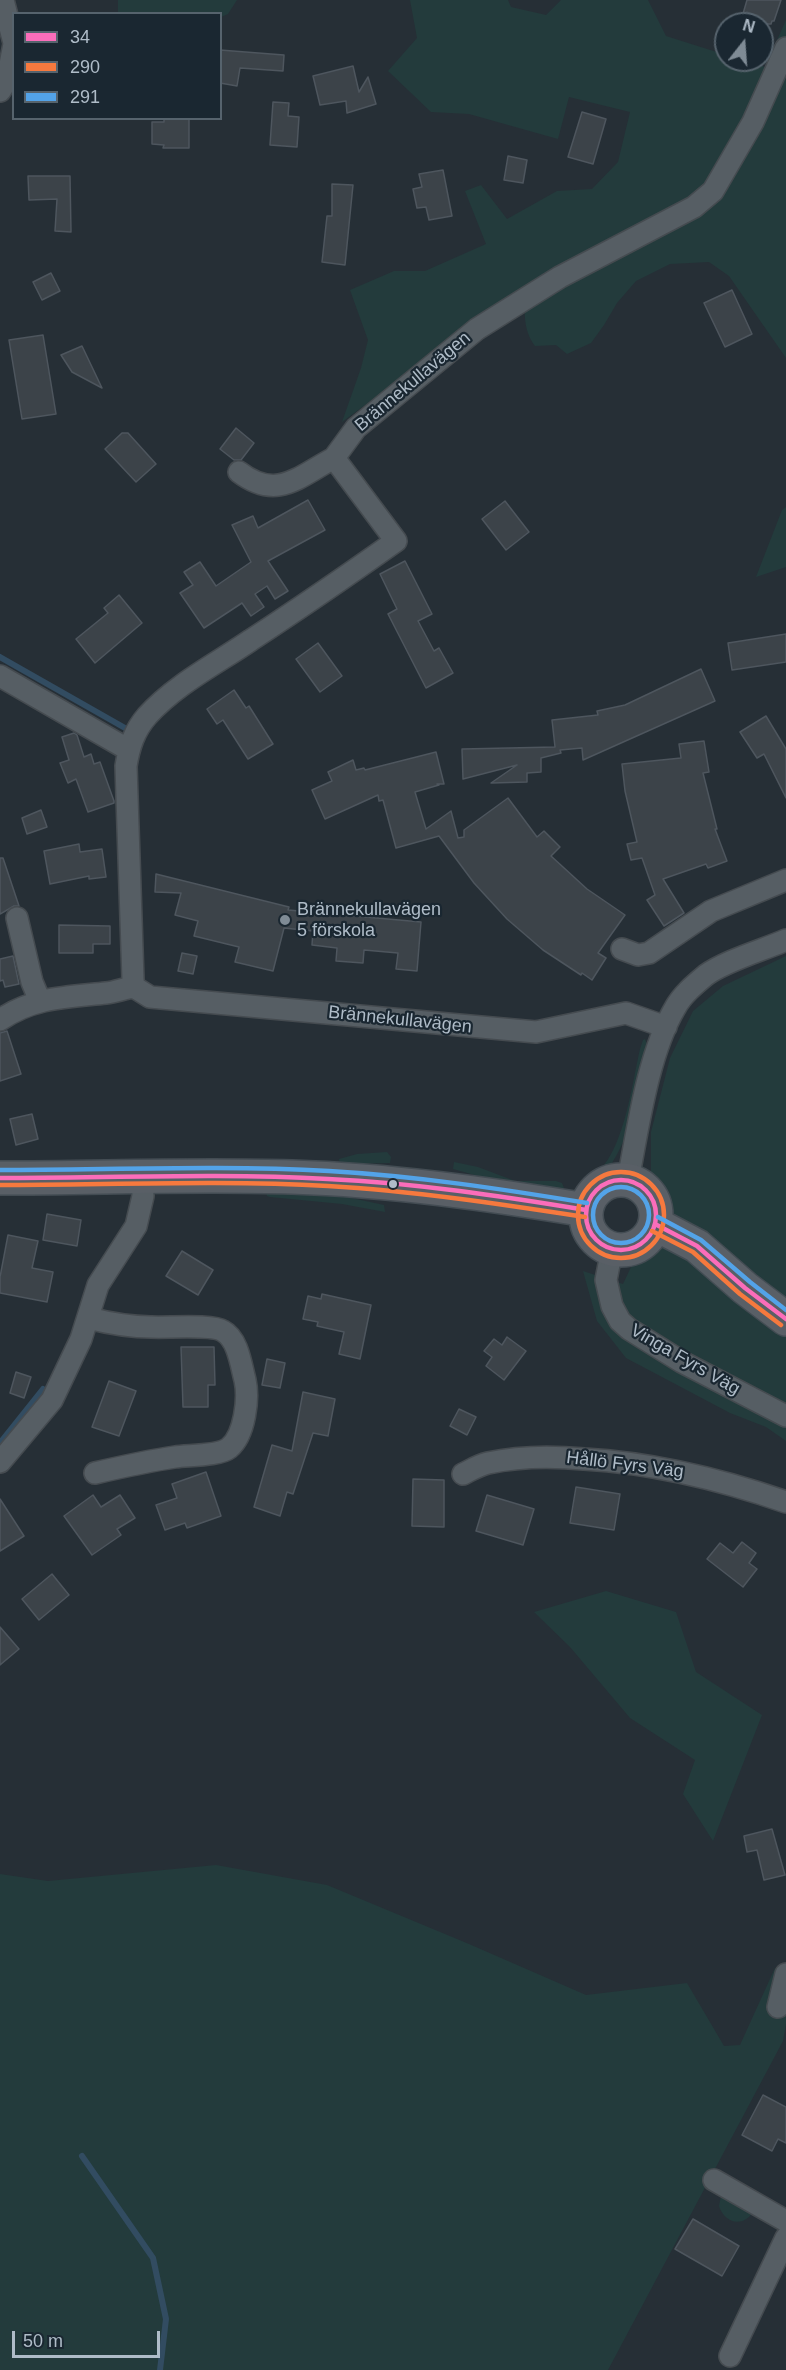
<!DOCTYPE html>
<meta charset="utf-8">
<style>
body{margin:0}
#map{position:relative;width:786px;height:2370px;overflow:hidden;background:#262f36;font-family:Arial,sans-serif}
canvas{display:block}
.legend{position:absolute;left:12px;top:12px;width:210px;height:108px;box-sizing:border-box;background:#1a2731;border:2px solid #56636d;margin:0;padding:8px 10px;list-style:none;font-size:18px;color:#afbcc8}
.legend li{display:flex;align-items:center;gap:12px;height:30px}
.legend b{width:30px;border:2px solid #56636d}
.north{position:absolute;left:714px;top:12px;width:60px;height:60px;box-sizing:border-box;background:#1a2731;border:2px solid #56636d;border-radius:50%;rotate:17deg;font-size:16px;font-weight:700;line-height:24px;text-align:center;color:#afbcc8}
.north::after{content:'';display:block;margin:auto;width:21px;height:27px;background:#7f8b95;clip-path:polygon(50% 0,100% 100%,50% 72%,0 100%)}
.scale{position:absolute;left:12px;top:2331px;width:148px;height:27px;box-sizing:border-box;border:3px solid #afbcc8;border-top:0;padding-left:8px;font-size:18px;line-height:21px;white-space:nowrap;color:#afbcc8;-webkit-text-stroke:4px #1a2731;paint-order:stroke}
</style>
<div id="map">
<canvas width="786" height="2370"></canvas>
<ul class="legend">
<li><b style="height:8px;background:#fb6dba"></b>34</li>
<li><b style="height:8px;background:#f6793e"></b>290</li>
<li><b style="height:8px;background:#53a3e8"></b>291</li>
</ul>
<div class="north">N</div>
<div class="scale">50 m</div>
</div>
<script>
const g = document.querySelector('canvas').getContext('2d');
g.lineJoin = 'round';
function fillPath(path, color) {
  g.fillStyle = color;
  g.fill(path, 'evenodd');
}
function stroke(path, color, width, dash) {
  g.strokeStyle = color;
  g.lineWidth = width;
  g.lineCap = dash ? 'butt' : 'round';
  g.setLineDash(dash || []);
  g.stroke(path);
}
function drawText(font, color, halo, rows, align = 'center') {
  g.font = font + ' Arial,sans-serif';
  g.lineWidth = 4.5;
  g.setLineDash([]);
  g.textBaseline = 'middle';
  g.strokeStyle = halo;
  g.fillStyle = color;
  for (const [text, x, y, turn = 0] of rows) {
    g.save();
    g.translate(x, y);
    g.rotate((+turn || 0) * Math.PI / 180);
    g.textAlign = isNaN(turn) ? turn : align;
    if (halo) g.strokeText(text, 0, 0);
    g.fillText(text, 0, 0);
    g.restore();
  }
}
fillPath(new Path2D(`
 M 118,0 L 237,0 L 228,14 L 221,17 L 220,14 L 118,13 Z
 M 410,0 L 508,0 L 511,7 L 546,15 L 561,0 L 648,0 L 666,36 L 726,55 L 726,60 L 742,60 L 765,67 L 786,20 L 786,358 L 729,276 L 709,262 L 670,264 L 636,281 L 617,303 L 604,325 L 591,343 L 567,354 L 556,345 L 535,346 C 522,329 525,310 525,288 L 342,422 L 361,368 L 368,340 L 350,290 L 394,271 L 425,271 L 486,244 L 465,191 L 481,185 L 507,219 L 557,191 L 592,189 L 618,162 L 630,112 L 569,97 L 558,139 L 469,114 L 431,112 L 388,71 L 417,38 Z
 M 786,507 L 786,567 L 756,577 L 782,510 Z
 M 786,956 L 786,1441 L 766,1427 L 730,1413 L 626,1358 L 597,1321 L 583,1271 L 623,1284 L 631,1267 L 654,1256 L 664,1202 L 651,1173 L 651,1132 L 670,1058 L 693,1011 L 723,986 Z
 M 645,1039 L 648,1047 C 639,1084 627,1179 581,1186 L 581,1183 C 588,1180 595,1176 600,1170 C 625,1143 632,1084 640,1049 L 643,1040 Z
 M 387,1152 L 391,1157 L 390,1163 L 340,1164 L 339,1159 L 357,1154 Z
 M 454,1162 L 478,1167 L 515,1181 L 556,1181 L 562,1183 L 564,1188 C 525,1190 490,1179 453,1169 Z
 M 266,1192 L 333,1194 L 384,1205 L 385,1212 L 342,1204 L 270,1197 L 267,1196 Z
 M 606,1591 L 676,1612 L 696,1672 L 762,1715 L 713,1841 L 683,1794 L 695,1760 L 630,1718 L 570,1647 L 534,1612 Z
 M 216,1865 L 327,1885 L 469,1944 L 586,1995 L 687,1983 L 724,2046 L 740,2045 L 775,1968 L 786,1971 L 786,2024 L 783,2041 L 608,2370 L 0,2370 L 0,1874 L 48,1881 Z
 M 721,2196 L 753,2212 C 743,2228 724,2223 719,2206 Z`), '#233b3c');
stroke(new Path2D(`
 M 0,657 L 125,728
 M 0,1443 L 43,1389
 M 82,2156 L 153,2258 L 166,2319 L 160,2370`), '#324c61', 6);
const building = new Path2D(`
 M 747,0 L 781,0 L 774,21 L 772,21 L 771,24 L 740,24 Z
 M 220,50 L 284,55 L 283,71 L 240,68 L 237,86 L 220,83 Z
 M 353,66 L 359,92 L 368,77 L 376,104 L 347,113 L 346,101 L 320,105 L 313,76 Z
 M 273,102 L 289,103 L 288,116 L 299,117 L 297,147 L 270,145 Z
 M 582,112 L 606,119 L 593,164 L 568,157 Z
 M 164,118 L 189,118 L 189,148 L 163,148 L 164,145 L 152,144 L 152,122 L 164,122 Z
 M 508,156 L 527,160 L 523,183 L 504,180 Z
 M 443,170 L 452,216 L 429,220 L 426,207 L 417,208 L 413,189 L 422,187 L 419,174 Z
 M 28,176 L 70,176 L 71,232 L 55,231 L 57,199 L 29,200 Z
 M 332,184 L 353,185 L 345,265 L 322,262 L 327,216 L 332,216 Z
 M 51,273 L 60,291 L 42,300 L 33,282 Z
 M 732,290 L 752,334 L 725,347 L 704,303 Z
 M 43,335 L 56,414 L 22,419 L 9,340 Z
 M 82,346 L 102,388 L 72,372 L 61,355 Z
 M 236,428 L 254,443 L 241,460 L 234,460 L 220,449 Z
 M 122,433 L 128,433 L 156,464 L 136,482 L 105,449 Z
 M 308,500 L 325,530 L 268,561 L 288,591 L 275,599 L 267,586 L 255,594 L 264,607 L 251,616 L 242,603 L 204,628 L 180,593 L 193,585 L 184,572 L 200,562 L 216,586 L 251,562 L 232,525 L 253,516 L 258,528 Z
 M 505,501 L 529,532 L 506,550 L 482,519 Z
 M 405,561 L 432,614 L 418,621 L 434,651 L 439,648 L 453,673 L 426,688 L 388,614 L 397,609 L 380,574 Z
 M 119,595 L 142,623 L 95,663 L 76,639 L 108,613 L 104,608 Z
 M 786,634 L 786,662 L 732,670 L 728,643 Z
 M 318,643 L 342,676 L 320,692 L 296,659 Z
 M 701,669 L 715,701 L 583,760 L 582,748 L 560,750 L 561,753 L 541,758 L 541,772 L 527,773 L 527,782 L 491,783 L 517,765 L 463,779 L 462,749 L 555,747 L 552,720 L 598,715 L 597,711 L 625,705 Z
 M 234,690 L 246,708 L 249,706 L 273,744 L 248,759 L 223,720 L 217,724 L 207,709 Z
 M 766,716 L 786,749 L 786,798 L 764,754 L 757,758 L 740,732 Z
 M 74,733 L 77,735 L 84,757 L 91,754 L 94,764 L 100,762 L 114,801 L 114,803 L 88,812 L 76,779 L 68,783 L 60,763 L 69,760 L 62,737 Z
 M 704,741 L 709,772 L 703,773 L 717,829 L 715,829 L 727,861 L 708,868 L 706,864 L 663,879 L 684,913 L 664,926 L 647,900 L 655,895 L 642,858 L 631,860 L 627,844 L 637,842 L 625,791 L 622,764 L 681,758 L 679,744 Z
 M 436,752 L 444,784 L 437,784 L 439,785 L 415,792 L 426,829 L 451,811 L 458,838 L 464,837 L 464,830 L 508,798 L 537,837 L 544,831 L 560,847 L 551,856 L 587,889 L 625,915 L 598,953 L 606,958 L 592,980 L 582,973 L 581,975 L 543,950 L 507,919 L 474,883 L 439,836 L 396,848 L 383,800 L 379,801 L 378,795 L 325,819 L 312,790 L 332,781 L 328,772 L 353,760 L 356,770 L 364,768 L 365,770 Z
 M 41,810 L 47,827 L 27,834 L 22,818 Z
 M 79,844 L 80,852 L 102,849 L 106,877 L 89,879 L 89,876 L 50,884 L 44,851 Z
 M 0,858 L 3,858 L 19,906 L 14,906 L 0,914 Z
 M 156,874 L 289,907 L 288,910 L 421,922 L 417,971 L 396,969 L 398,953 L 364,950 L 363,963 L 336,961 L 337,948 L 312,945 L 313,931 L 284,928 L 273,971 L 235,962 L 239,947 L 194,936 L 198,921 L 175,915 L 181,893 L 155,892 Z
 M 59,925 L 110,926 L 110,944 L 93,944 L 93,953 L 59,953 Z
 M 182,953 L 197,956 L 193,974 L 178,971 Z
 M 13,956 L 19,984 L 5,987 L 3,980 L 0,981 L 0,959 Z
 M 7,1031 L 21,1074 L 0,1081 L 0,1033 Z
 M 32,1114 L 38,1139 L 16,1145 L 10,1119 Z
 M 47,1214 L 81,1220 L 77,1246 L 43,1240 Z
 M 8,1235 L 38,1241 L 32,1268 L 53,1272 L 47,1302 L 0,1293 L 0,1277 Z
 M 182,1251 L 213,1270 L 198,1295 L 166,1276 Z
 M 322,1294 L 371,1305 L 360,1359 L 339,1354 L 344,1332 L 317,1326 L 318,1322 L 303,1319 L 308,1296 L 321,1299 Z
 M 507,1337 L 526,1351 L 504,1380 L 486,1366 L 492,1357 L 484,1351 L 494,1339 L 502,1345 Z
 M 181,1347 L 214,1347 L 215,1385 L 208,1385 L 208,1407 L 183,1407 Z
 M 267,1359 L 285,1363 L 280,1388 L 262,1385 Z
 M 16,1372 L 31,1377 L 24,1398 L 10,1393 Z
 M 109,1381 L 136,1391 L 119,1436 L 92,1427 Z
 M 303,1392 L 335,1399 L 328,1436 L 313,1433 L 293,1494 L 287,1492 L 280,1516 L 254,1507 L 272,1445 L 292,1451 Z
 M 459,1409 L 476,1417 L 467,1435 L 450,1426 Z
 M 206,1472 L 221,1516 L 187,1528 L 185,1523 L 165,1530 L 156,1505 L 177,1498 L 172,1484 Z
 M 413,1479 L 444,1480 L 444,1527 L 412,1526 Z
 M 576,1487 L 620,1494 L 614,1530 L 570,1523 Z
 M 93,1495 L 101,1507 L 120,1495 L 135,1518 L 117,1529 L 121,1535 L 92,1555 L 64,1516 Z
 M 487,1495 L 534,1509 L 523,1545 L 476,1531 Z
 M 0,1499 L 24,1536 L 0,1551 Z
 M 742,1542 L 756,1553 L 749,1563 L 757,1569 L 743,1587 L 707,1559 L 720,1543 L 733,1553 Z
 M 52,1574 L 69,1595 L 39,1620 L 22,1599 Z
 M 0,1627 L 19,1649 L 0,1665 Z
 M 772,1829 L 785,1875 L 764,1880 L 757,1850 L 747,1852 L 744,1836 Z
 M 763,2095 L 786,2107 L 786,2143 L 778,2139 L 772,2151 L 742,2135 Z
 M 693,2219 L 739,2246 L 722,2276 L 675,2249 Z`);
fillPath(building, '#3c4349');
stroke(building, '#4e565e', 1.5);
const minor = new Path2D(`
 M 3,0 L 14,43
 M 0,91 L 7,80 L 14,44
 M 239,472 C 277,501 298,477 334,458
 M 0,676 L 122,746 L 129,748
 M 17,918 L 32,982 L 40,1001
 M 622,949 L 638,955 L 649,953 L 711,911 L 786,880
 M 0,1020 C 33,997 68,997 106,993 C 116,992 125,988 134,987
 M 666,1027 L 626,1013 L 536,1032 L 150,997 L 134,987 L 133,980 L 126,766 C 129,747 134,731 147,716 C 176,684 216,664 251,640 C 300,608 348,575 396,541 L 334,458 L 356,428 L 477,329 L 560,277 L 694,207 L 713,191 L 753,122 L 786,48
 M 628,1180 C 638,1128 648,1054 675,1008 C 682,995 694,985 706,975 C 725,961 763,950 786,940
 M 612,1249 L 606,1280 L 612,1306 L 620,1321 L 629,1329 L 682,1362 L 786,1416
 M 88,1318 C 108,1323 130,1327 151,1327 C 167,1328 212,1324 223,1331 C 238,1339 241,1365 245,1380 C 249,1398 245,1435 229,1448 C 219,1456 188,1455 175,1457 C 148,1461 121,1467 95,1473
 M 0,1462 L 52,1400 L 81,1339 L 98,1285 L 136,1226 L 143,1196 L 142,1177
 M 463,1474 C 471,1470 479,1465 488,1463 C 520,1456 552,1456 584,1459 C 654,1463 720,1479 786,1502
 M 778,2007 L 786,1974
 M 714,2180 L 786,2221
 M 730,2356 L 786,2238`);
const primary = new Path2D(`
 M 0,1178 C 97,1178 194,1174 292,1177 C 390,1180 489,1194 586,1210
 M586 1215a35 35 0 1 1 70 0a35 35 0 1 1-70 0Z
 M 655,1224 L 697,1246 L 745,1288 L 786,1319`);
stroke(minor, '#454b50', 24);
stroke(primary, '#434c53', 36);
stroke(minor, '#565e64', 21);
stroke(primary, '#595f66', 33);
stroke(new Path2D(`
 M 0,1178 C 109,1178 219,1173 328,1179 C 415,1183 501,1196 586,1210
 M586 1215a35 35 0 1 1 70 0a35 35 0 1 1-70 0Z
 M 655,1224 L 697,1246 L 745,1288 L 786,1319`), '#fb6dba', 4.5);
stroke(new Path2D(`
 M578 1215a43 43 0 1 1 86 0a43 43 0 1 1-86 0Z
 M 0,1185 C 109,1185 219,1180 328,1186 C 414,1191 500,1204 585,1217
 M 652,1231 L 693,1252 L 740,1294 L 781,1325`), '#f6793e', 4.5);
stroke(new Path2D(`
 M 0,1170 C 110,1170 219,1165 329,1171 C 416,1176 502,1189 587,1203
 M593 1215a28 28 0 1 1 56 0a28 28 0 1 1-56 0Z
 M 658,1217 L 701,1240 L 750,1282 L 786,1310`), '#53a3e8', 4.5);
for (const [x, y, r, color] of [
 [285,920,6,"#7f8b95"],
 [393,1184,5,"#afbcc8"]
]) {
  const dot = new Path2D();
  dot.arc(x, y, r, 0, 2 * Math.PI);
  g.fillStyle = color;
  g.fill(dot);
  stroke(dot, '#1a2731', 2);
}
drawText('18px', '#afbcc8', '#1a2731', [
 ["Brännekullavägen",413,382,-40],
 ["Brännekullavägen",400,1020,6],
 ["Vinga Fyrs Väg",685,1360,30],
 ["Hållö Fyrs Väg",625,1465,7]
]);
drawText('18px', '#afbcc8', '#1a2731', [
 ["Brännekullavägen",297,910],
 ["5 förskola",297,931]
], 'left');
</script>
